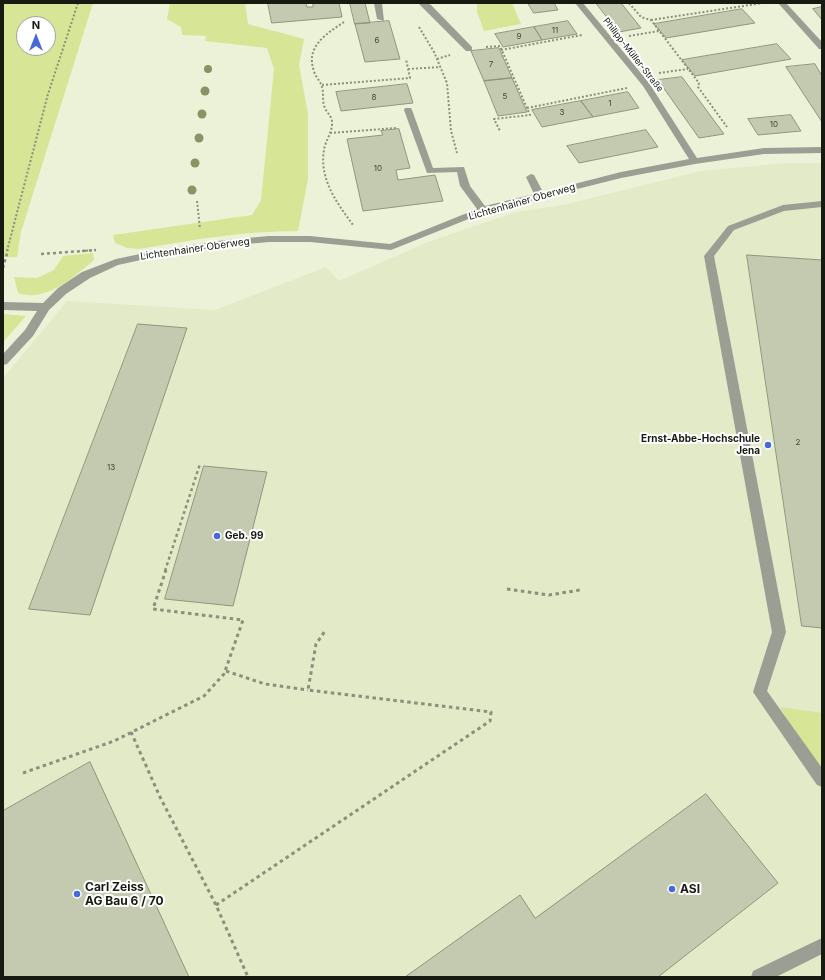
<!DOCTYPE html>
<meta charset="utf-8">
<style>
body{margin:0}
#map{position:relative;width:825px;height:980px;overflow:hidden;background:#ecf2d7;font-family:Inter,sans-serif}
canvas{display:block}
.frame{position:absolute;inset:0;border:4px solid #171a10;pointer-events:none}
.north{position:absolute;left:16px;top:16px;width:40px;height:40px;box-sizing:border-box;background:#fff;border:1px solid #a2a39f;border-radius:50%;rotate:0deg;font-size:11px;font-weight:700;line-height:16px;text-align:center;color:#171a10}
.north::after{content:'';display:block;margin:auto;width:14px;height:18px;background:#4869dc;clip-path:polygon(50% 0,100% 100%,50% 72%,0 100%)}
</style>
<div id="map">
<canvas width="825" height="980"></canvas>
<div class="frame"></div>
<div class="north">N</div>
</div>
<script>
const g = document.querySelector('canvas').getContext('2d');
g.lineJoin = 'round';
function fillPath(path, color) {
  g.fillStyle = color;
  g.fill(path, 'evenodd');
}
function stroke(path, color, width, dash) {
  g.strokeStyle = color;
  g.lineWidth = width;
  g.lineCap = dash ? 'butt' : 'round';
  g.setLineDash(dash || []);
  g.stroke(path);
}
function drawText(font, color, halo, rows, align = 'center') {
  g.font = font + ' Inter,sans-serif';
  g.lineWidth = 4;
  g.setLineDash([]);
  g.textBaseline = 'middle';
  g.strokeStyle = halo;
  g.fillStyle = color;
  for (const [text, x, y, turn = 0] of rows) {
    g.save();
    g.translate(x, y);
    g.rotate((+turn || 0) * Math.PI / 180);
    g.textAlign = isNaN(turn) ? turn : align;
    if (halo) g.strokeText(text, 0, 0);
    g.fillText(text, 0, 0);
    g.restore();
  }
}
fillPath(new Path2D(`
 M 786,163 L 822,163 L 822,977 L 3,977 L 3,378 L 67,301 L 215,310 L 326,267 L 339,281 L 428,242 L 516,212 L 563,205 L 701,171 Z`), '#e2eac7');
fillPath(new Path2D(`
 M 3,3 L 93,3 L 21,232 L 17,257 L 3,257 ZM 24,24 L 48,24 L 48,48 L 24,48 Z
 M 170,3 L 245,3 L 248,24 L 304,39 L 299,65 L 308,114 L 308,179 L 298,231 C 244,231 192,240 139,249 L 127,248 L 115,243 L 113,235 L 252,215 L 261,200 L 274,69 L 267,48 L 205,41 L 206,36 L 182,35 L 181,27 L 167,19 Z
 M 477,3 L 512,3 L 521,24 L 484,31 L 477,12 Z
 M 93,253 L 94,260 C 74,277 46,303 18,293 L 14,277 L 37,278 L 54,270 L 63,256 Z
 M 3,314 L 26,316 L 3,342 Z
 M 780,707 L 822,713 L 822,771 L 807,752 Z`), '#d6e696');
const building = new Path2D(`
 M 268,3 L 306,3 L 307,7 L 313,7 L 313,3 L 339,3 L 342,17 L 272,23 Z
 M 350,3 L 365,3 L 370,23 L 355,24 Z
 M 528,3 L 554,3 L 558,10 L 534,13 Z
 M 596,3 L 621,3 L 641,28 L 619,32 Z
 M 822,7 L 822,20 L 813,9 Z
 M 742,9 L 755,23 L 666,38 L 654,24 Z
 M 389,21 L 400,59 L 365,62 L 355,24 Z
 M 568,21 L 577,34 L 542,40 L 534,27 Z
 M 534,27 L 542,40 L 503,47 L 495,34 Z
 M 777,44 L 791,59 L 695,76 L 682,60 Z
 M 499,48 L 512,78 L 484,81 L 471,51 Z
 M 815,64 L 822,76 L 822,122 L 786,67 Z
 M 682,77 L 724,134 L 699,138 L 658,80 Z
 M 512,78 L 527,112 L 498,116 L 484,81 Z
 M 407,84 L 413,103 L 341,111 L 336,92 Z
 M 628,92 L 639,108 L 593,117 L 581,101 Z
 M 581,101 L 593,117 L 542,127 L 532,110 Z
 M 791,115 L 801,131 L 758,135 L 748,119 Z
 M 399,129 L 410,168 L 396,170 L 398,180 L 435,175 L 443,201 L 363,211 L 347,139 L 383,135 L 381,131 Z
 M 646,130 L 658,147 L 579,163 L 567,146 Z
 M 747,255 L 822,260 L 822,628 L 802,626 Z
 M 138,324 L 187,328 L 90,615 L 29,609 Z
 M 204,466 L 267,472 L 233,606 L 165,599 Z
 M 90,762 L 189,977 L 3,977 L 3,811 Z
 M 706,794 L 778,883 L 658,977 L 405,977 L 520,895 L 535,918 Z`);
fillPath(building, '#c4cab0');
stroke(building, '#90957d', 1);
stroke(new Path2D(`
 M 629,3 L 641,17 L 651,20 L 699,83 L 698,87 L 727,127
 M 651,20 L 763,3
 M 344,22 C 326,34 305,47 314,71 C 315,77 321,81 322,87 C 324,93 322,99 324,105 C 325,111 331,115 332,121 C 333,132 325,141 324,150 C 319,179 337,203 353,225
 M 419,27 L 434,52 L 447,83 L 451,131 L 457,153
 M 629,36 L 659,31
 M 486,47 L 500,46 L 530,115 L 494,119 L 500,131
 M 501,50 L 582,35
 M 437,59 L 450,55
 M 408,69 L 440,67
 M 659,73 L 688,69
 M 322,85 L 410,78 L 406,59
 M 527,108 L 627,88
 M 330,133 L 396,128
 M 197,201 L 200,229
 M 7,251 L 48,94 L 78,3
 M 82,251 L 96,250`), '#8b8f7c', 2, [2, 2]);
stroke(new Path2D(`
 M 41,254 L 96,250
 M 3,268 L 8,250
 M 165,571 L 200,464`), '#8b8f7c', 2.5, [3, 3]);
stroke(new Path2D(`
 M 507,589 L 549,595 L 580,590
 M 226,671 L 265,684 L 308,690
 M 131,732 L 160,797 L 216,905 L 248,977
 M 23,773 L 114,741 L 204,696 L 224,674 L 243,620 L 153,609 L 166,570
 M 216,905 L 490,721 L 491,712 L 308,690 L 316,644 L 325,631`), '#8b8f7c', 3, [3.5, 3.5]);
fillPath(new Path2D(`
 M 374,3 L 382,3 L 384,21 L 377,19 Z
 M 418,3 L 427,3 L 431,5 L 472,47 L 472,51 L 466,51 Z
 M 575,3 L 583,3 L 649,83 L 697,158 L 764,148 L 822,147 L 822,153 L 764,154 L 695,164 L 621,178 L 486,212 L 391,250 L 310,242 L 269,242 L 225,246 L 159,256 L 118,265 L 90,278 L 66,294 L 49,310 L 33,336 L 7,364 L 3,365 L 3,354 L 25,330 L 37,311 L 3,310 L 3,302 L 43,303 L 58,288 L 82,272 L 116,259 L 159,250 L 225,240 L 269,236 L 310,236 L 390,244 L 477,209 L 460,186 L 457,172 L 427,173 L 404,110 L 405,108 L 411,108 L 412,110 L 433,168 L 464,167 L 470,186 L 485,206 L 534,194 L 526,177 L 531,174 L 534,175 L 543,192 L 621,172 L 689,159 L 643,86 Z
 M 778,3 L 786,3 L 822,42 L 822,49 L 819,49 Z
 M 822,201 L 822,207 L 784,211 L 734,230 L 714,256 L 786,632 L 767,691 L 822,768 L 822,787 L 817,785 L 753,692 L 772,632 L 704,256 L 728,226 L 783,205 Z
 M 822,938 L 822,954 L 776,977 L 751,977 L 753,971 Z`), '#9b9e93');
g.fillStyle = '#8b9264';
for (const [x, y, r] of [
 [208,69,4],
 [205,91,4.5],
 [202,114,4.5],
 [199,138,4.5],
 [195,163,4.5],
 [192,190,4.5]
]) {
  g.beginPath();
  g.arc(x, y, r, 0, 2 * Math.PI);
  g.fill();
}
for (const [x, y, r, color] of [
 [768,445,4,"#4869dc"],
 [217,536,4,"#4869dc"],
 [672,889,4,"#4869dc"],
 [77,894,4,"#4869dc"]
]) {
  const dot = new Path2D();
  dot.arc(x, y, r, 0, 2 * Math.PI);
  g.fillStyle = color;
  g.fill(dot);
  stroke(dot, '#fff', 1.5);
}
drawText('8px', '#424638', null, [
 ["11",555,31],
 ["9",519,37],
 ["6",377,41],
 ["7",491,65],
 ["5",505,97],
 ["8",374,98],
 ["1",610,104],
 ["3",562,113],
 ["10",774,125],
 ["10",378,169],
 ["2",798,443],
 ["13",111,468]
]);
drawText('9px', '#171a10', '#fff', [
 ["Philipp-Müller-Straße",633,55,52]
]);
drawText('10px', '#171a10', '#fff', [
 ["Lichtenhainer Oberweg",522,202,-16],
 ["Lichtenhainer Oberweg",195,249,-8]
]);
drawText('bold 10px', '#171a10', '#fff', [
 ["Ernst-Abbe-Hochschule",760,439],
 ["Jena",760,451],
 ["Geb. 99",225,536,"left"]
], 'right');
drawText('bold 12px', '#171a10', '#fff', [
 ["Carl Zeiss",85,887],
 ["AG Bau 6 / 70",85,901],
 ["ASI",680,889]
], 'left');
</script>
